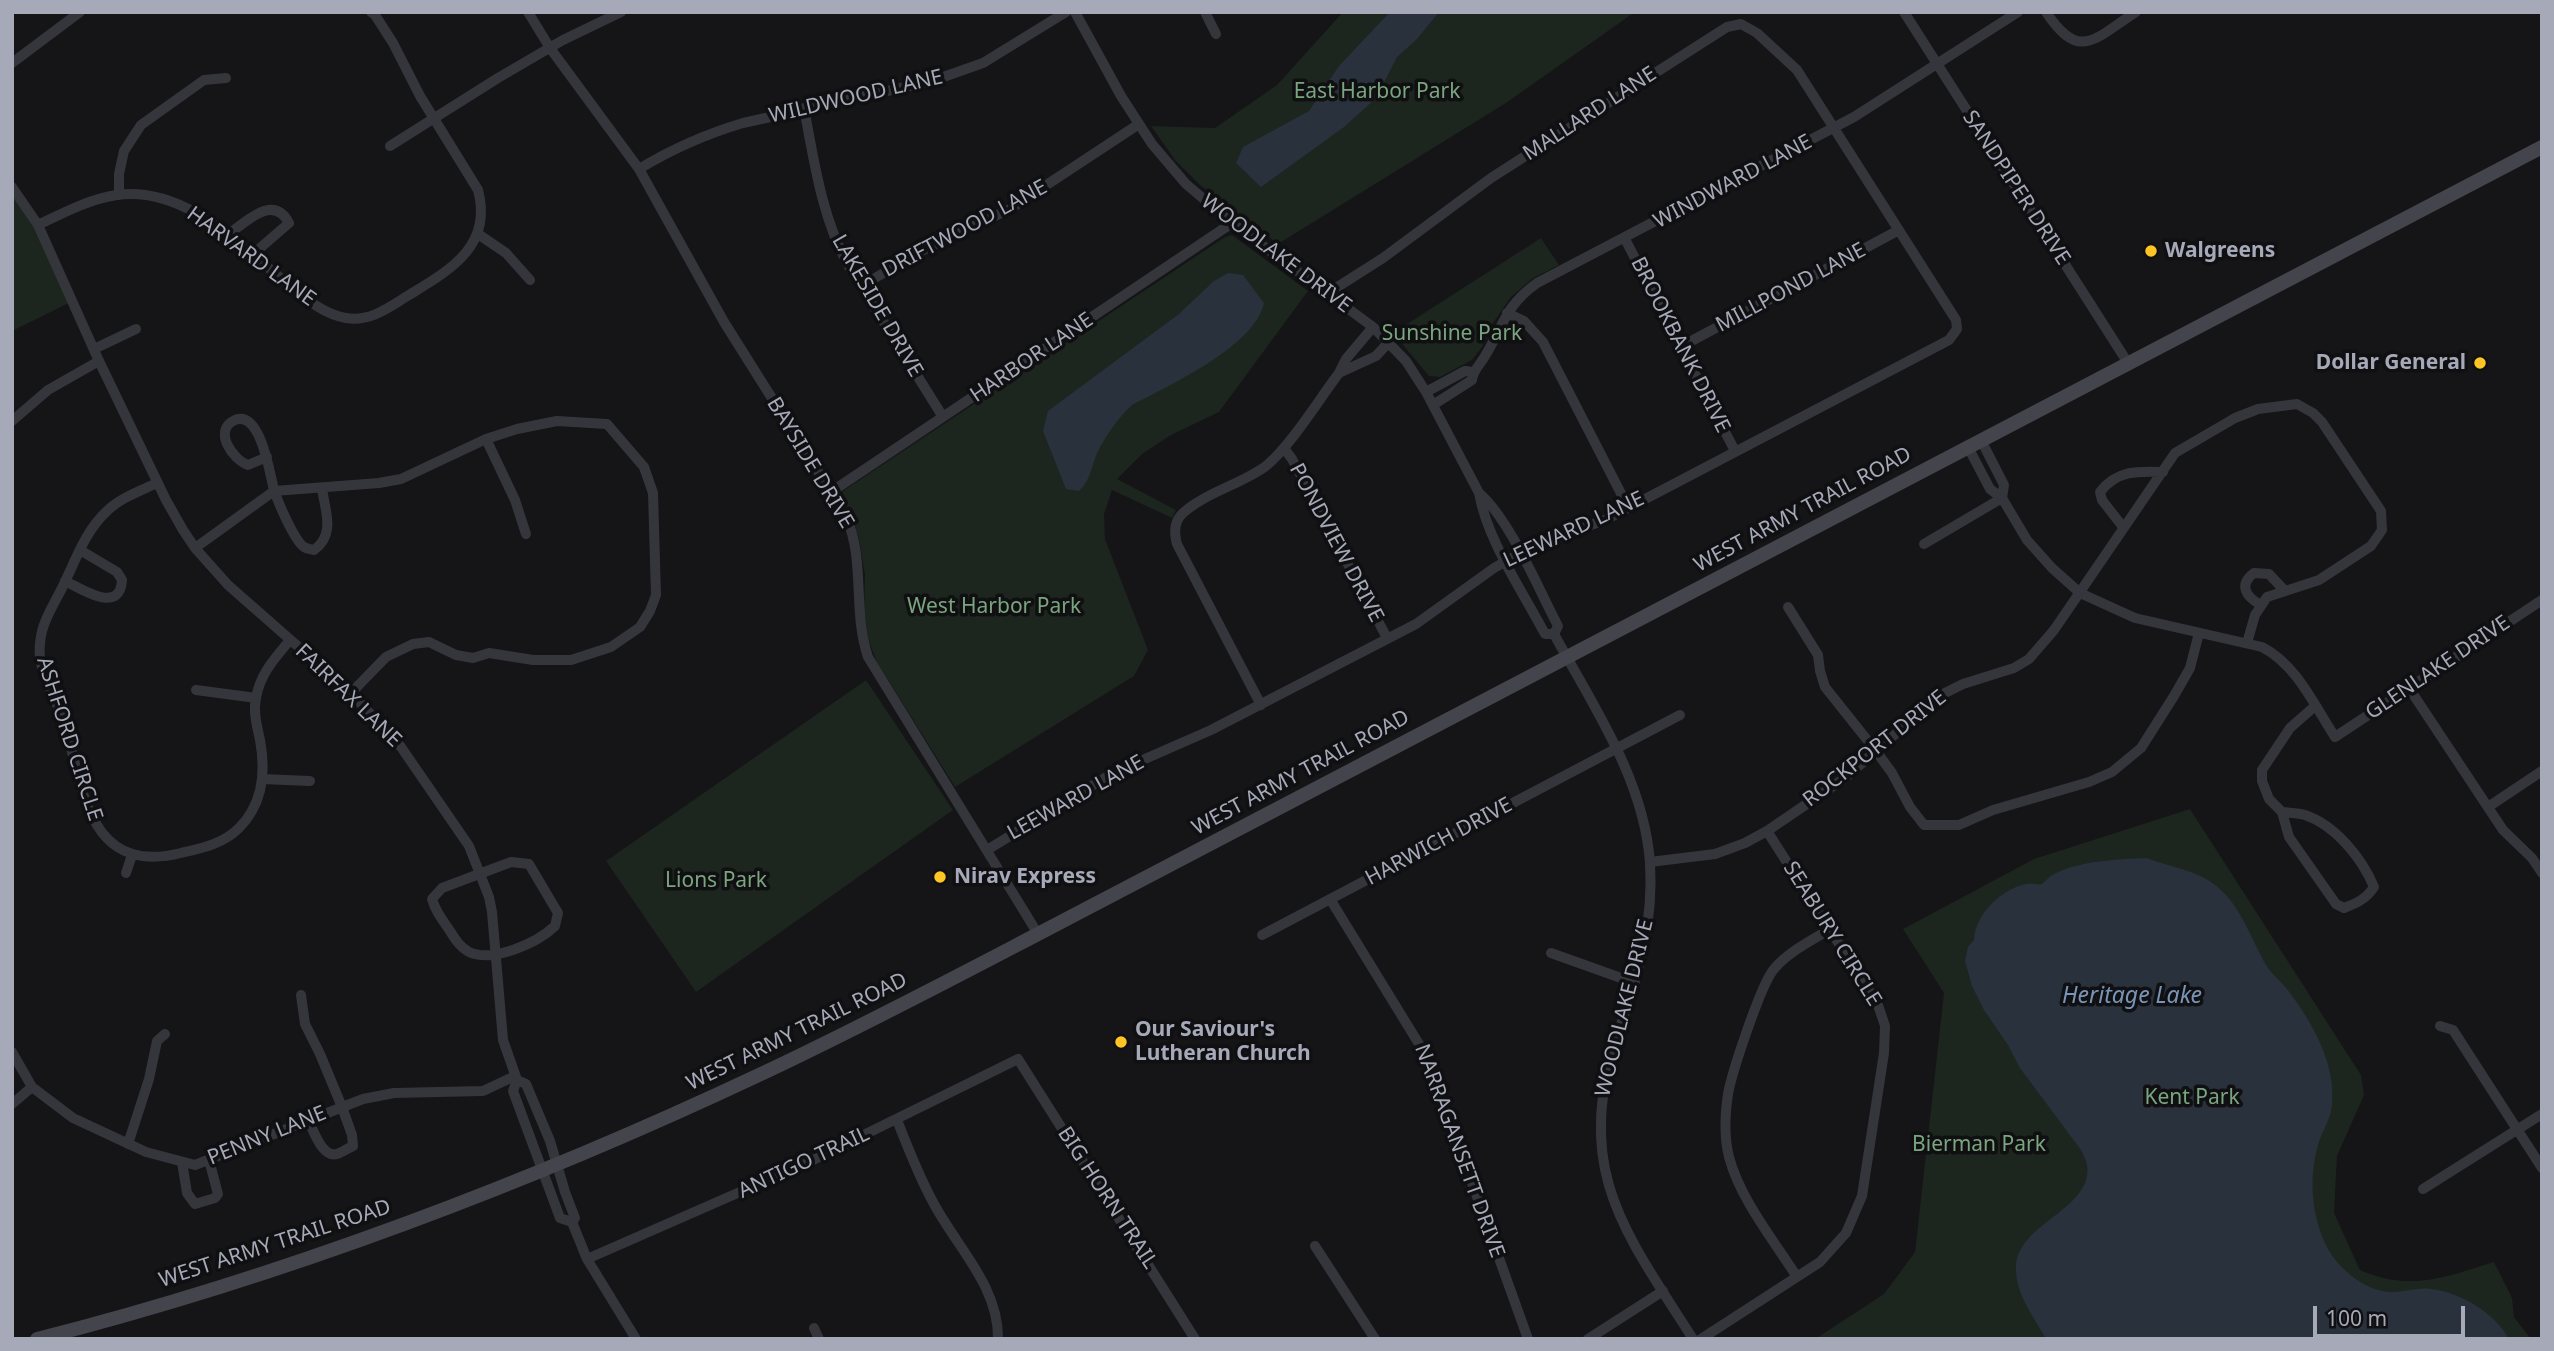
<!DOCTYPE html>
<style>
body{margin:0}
#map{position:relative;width:2554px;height:1351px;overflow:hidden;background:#151417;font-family:"Noto Sans",sans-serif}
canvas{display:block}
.frame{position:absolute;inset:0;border:14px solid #a5a9b8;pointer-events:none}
.scale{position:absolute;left:2313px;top:1306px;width:152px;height:32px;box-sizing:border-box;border:4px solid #a5a9b8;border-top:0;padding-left:9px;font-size:21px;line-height:24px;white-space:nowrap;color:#a5a9b8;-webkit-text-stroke:5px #100f12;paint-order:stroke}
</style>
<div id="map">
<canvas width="2554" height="1351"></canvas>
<div class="frame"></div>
<div class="scale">100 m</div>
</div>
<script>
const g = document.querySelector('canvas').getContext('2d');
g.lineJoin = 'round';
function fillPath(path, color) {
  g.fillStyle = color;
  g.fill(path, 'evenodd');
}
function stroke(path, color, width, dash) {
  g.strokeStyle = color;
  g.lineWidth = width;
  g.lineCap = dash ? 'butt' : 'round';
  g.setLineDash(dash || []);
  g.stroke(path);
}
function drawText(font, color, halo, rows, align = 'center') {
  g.font = font + ' "Noto Sans",sans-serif';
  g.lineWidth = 7;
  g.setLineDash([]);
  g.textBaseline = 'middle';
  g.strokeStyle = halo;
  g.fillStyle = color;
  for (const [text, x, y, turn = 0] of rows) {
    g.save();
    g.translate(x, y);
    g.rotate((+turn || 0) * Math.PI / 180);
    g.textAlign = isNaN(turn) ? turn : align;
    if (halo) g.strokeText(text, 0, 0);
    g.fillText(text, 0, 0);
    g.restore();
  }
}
fillPath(new Path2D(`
 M 1343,12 L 1635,12 L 1506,103 L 1278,244 L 1200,185 L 1175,160 L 1151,126 L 1215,128 L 1277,85 Z
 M 12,193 L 35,226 L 69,303 L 12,331 Z
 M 1232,235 L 1308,291 L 1219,412 L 1171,435 L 1142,454 L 1117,479 L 1176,510 L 1172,518 L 1112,490 L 1104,514 L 1105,539 L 1148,650 L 1134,676 L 955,787 L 877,662 L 868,639 L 864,609 L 865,575 L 859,539 L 853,518 L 842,495 L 843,491 L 1225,237 Z
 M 1541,238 L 1559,265 L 1533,278 L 1511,297 L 1493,323 L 1482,347 L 1472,360 L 1440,377 L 1429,376 L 1393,333 Z
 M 866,680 L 953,810 L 696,992 L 606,861 Z
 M 2190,809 L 2361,1075 L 2364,1095 L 2337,1156 L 2334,1213 L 2360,1270 C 2410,1292 2445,1277 2494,1262 L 2512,1298 L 2514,1317 L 2531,1339 L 1815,1339 L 1884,1294 L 1915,1252 L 1944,993 L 1903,929 L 2034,859 Z`), '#1c251e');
fillPath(new Path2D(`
 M 1390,12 L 1439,12 L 1416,40 L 1397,57 L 1376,98 L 1344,127 L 1261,187 L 1236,163 L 1243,147 L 1309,111 L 1339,66 Z
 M 1228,273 L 1243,275 L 1264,303 C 1255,346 1170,385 1132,405 C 1118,418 1107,434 1098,451 C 1091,466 1091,480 1079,491 L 1066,489 L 1043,431 L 1048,411 L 1179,314 L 1214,281 Z
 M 2147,858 C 2174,869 2202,870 2223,892 C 2243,912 2252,941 2266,965 C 2272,975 2283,983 2290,993 C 2313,1024 2336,1064 2332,1105 C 2331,1119 2322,1131 2318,1145 C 2309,1177 2311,1212 2325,1243 C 2335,1266 2363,1290 2389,1292 C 2403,1293 2417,1287 2431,1289 C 2460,1292 2495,1313 2509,1339 L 2046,1339 C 2034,1317 2016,1295 2016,1269 C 2015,1223 2094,1210 2087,1165 C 2086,1160 2083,1154 2081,1150 L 2020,1068 L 2008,1045 L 1984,1010 L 1972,986 L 1965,961 L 1968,947 L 1974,940 C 1975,915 2001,889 2026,884 C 2031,883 2038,885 2042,884 C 2043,883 2050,877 2051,876 C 2075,861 2118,859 2147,858 Z`), '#29323c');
stroke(new Path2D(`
 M 528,12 L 550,48 L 639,169 L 724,322 L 846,516 C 866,563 852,609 868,657 L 1038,934
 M 1075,12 L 1121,96 L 1152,144 L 1186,184 L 1232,223 L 1373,327 L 1406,361 L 1426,392 L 1479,493 C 1487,540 1523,592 1545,634 L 1554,634 C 1593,706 1644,779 1650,863 C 1654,927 1637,975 1618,1034 C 1573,1170 1623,1229 1693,1339
 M 1205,12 L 1216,34
 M 1904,12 L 2128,363
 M 2046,12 C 2080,63 2095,38 2136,12
 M 12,63 L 80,12
 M 804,108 C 814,161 822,218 848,265 L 943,417
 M 390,146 L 498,78 L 563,40 L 621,12
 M 639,169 C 672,149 706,134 743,123 L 932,81 L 983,63 L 1066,12
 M 12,187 L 38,225 L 99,361 L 166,500 L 183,530 L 195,548 L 228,585 L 351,693 L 401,747 L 469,846 L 489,897 L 492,912 L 503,1040 L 517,1080 L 513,1091 L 560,1218 L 572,1222
 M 119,195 L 119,174 L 124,151 L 141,125 L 204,80 L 226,78
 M 38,225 C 63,213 89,199 117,195 C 183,186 236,242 283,280 C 302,295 321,314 346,318 C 371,322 389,307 409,295 C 450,270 493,246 478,190 L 420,96 L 393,43 L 375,15 L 371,12
 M 478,234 L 506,253 L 530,280
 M 227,235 C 247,222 273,193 289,223 L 252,255
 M 1625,239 L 1735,451
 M 861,286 L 929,247 L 1010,209 L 1139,124
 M 1507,313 L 1524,321 L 1543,342 L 1628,507
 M 1682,346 L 1899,230
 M 94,349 L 136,329
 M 1339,373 L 1376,356 L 1389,342
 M 1426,392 L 1465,371 L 1473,372
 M 1433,405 L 1472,380 C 1473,370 1480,365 1485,356 C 1504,325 1504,307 1537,283 L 1854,117 L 2018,12
 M 12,421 L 48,390 L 99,361
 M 486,439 L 515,500 L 526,534
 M 1981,440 L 2004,485 L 2002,498
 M 1968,447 L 1990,489 L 2002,498 L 2027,540 L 2052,568 L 2080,593 L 2135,618 L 2262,647 C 2297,665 2314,705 2335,737 L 2542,600
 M 1284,448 L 1292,459 L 1387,638
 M 267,457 L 248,465 C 233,460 212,430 235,420 C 261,410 270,475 274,490 C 278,502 294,540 304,547 C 307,549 310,549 314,550 C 336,534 325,511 322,488
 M 157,483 C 140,491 120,498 107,511 C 86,530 76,559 64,584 C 57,599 46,615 42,631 C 40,640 39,650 40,658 C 44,684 61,706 67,732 C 84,797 92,875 181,853 C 202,848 223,844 239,828 C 263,804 266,772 260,740 C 257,726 253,712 256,698 C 260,674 275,658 290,640
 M 831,492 L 1232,223
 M 1479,493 C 1509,518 1539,590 1558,626 L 1554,634
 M 2123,527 L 2102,500 L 2100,492 C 2117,470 2138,471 2163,472
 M 1924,544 L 2002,498
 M 195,548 L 274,491 L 379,483 L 401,479 L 486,439 L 517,429 L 557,421 L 607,424 L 644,467 L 653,493 L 656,595 L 650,611 L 640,627 L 611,647 L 571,660 L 533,660 L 489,653 L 473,658 L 456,655 L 429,642 L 413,644 L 386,657 L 351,693
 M 65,581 C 82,589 120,615 122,580 L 117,572 L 80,550
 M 2261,605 C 2246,597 2238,585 2254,573 L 2269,574 L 2284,590
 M 1788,607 L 1818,655 L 1820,671 L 1825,687 L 1876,751 L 1892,773 L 1910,807 L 1924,825 L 1959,825 L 1993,810 L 2089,782 L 2112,772 L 2141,748 L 2174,696 L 2190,668 L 2199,633
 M 2409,688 L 2503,830 L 2532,858 L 2542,873
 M 196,690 L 256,698
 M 1261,705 L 1177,544 C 1174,533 1174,522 1182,514 C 1202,494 1242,484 1266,466 C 1292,444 1318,401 1339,373 L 1346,359 L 1373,327
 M 262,779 L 310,781
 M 2488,807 L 2542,771
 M 2282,812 C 2289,813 2298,813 2305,815 C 2335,825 2362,858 2374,887 C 2366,899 2357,903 2344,908 L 2336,904 L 2289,837 L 2282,812 L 2269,799 L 2262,781 L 2262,770 L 2290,728 L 2315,706
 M 987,850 L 1113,773 L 1211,730 L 1416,624 L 1494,568 L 1527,549 L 1607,519 L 1949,340 L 1957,329 L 1956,320 L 1797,70 L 1757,33 L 1741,24 L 1727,27 L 1491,178 L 1383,258 L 1328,293
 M 511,862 L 529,864 L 558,913 L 555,926 C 537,943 493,963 469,952 C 459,947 454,937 448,928 C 441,918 435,910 432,899 L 442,888 Z
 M 1650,862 L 1715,854 L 1745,843 L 1767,831 L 1845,778 L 1939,696 L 1963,684 L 2014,668 L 2029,659 L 2054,630 L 2175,453 L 2235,418 L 2258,409 L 2297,404 L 2313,413 L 2322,422 L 2381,511 L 2382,530 L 2371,546 L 2319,580 L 2267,597 L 2255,615 L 2247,643
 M 126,873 L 132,855
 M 1330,899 L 1427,1057 L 1528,1339
 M 1262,935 L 1680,715
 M 1551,953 L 1635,983
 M 301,995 L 305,1024 L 320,1054 L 342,1107 L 352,1135 L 353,1146 C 348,1148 343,1152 337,1154 C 322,1158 314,1131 308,1120
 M 2440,1026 L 2453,1030 L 2542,1168
 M 12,1052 L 32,1087 L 73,1118 L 146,1152 L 195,1165 L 363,1099 L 394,1093 L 483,1091 L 515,1076
 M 517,1080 L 526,1084 L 550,1141 L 565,1192 L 575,1218 L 572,1222 L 587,1259 L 636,1339
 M 12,1104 L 32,1087
 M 897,1120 C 908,1148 919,1177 934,1204 C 957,1247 999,1287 998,1339
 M 128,1144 L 149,1079 L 157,1041 L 165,1034
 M 182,1162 L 187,1193 L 195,1204 L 215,1198 L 218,1194 L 209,1160
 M 2423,1189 L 2542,1114
 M 1315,1246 L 1375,1339
 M 587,1259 L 813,1160 L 1018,1059 L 1195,1339
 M 1797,1277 C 1774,1241 1740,1199 1729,1157 C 1724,1137 1725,1114 1728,1094 C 1732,1072 1761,984 1774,969 C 1788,952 1811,941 1830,929
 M 814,1328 L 819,1339
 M 1588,1339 L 1663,1291
 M 1701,1339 L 1820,1262 L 1846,1233 L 1862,1196 L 1884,1053 L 1885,1026 L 1878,1005 L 1767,831`), '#35363c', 10);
stroke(new Path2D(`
 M 37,1339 C 282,1277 532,1182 761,1074 C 855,1030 946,982 1038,934 L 2542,147`), '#43444c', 14);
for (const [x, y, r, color] of [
 [2151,251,7,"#ffc524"],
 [2480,363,7,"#ffc524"],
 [940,877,7,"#ffc524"],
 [1121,1042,7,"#ffc524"]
]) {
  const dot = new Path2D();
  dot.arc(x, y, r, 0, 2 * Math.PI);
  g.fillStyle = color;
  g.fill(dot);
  stroke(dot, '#100f12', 2.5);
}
drawText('21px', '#7aa57f', '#100f12', [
 ["East Harbor Park",1377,92],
 ["Sunshine Park",1452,334],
 ["West Harbor Park",994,607],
 ["Lions Park",716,881],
 ["Kent Park",2192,1098],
 ["Bierman Park",1979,1145]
]);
drawText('21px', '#a5a9b8', '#100f12', [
 ["WILDWOOD LANE",856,97,-13],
 ["MALLARD LANE",1590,114,-33],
 ["WINDWARD LANE",1733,182,-28],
 ["SANDPIPER DRIVE",2016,188,57],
 ["DRIFTWOOD LANE",965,229,-28],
 ["WOODLAKE DRIVE",1276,254,37],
 ["HARVARD LANE",251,257,36],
 ["MILLPOND LANE",1791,288,-28],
 ["LAKESIDE DRIVE",877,306,60],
 ["BROOKBANK DRIVE",1680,345,63],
 ["HARBOR LANE",1032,358,-34],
 ["BAYSIDE DRIVE",810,463,59],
 ["WEST ARMY TRAIL ROAD",1803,510,-28],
 ["LEEWARD LANE",1574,530,-25],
 ["PONDVIEW DRIVE",1336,543,62],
 ["GLENLAKE DRIVE",2438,668,-34],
 ["FAIRFAX LANE",348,696,44],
 ["ASHFORD CIRCLE",69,739,72],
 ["ROCKPORT DRIVE",1875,749,-38],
 ["WEST ARMY TRAIL ROAD",1301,773,-28],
 ["LEEWARD LANE",1076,798,-29],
 ["HARWICH DRIVE",1439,842,-28],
 ["SEABURY CIRCLE",1832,934,58],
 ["WOODLAKE DRIVE",1625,1008,-76],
 ["WEST ARMY TRAIL ROAD",797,1032,-26],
 ["PENNY LANE",267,1136,-22],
 ["NARRAGANSETT DRIVE",1459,1151,70],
 ["ANTIGO TRAIL",804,1163,-25],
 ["BIG HORN TRAIL",1107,1198,57],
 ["WEST ARMY TRAIL ROAD",275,1244,-18]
]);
drawText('bold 21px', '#a5a9b8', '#100f12', [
 ["Walgreens",2165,251],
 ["Dollar General",2466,363,"right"],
 ["Nirav Express",954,877],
 ["Our Saviour's",1135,1030],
 ["Lutheran Church",1135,1054]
], 'left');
drawText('italic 23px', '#7895b7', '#100f12', [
 ["Heritage Lake",2132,996]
]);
</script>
